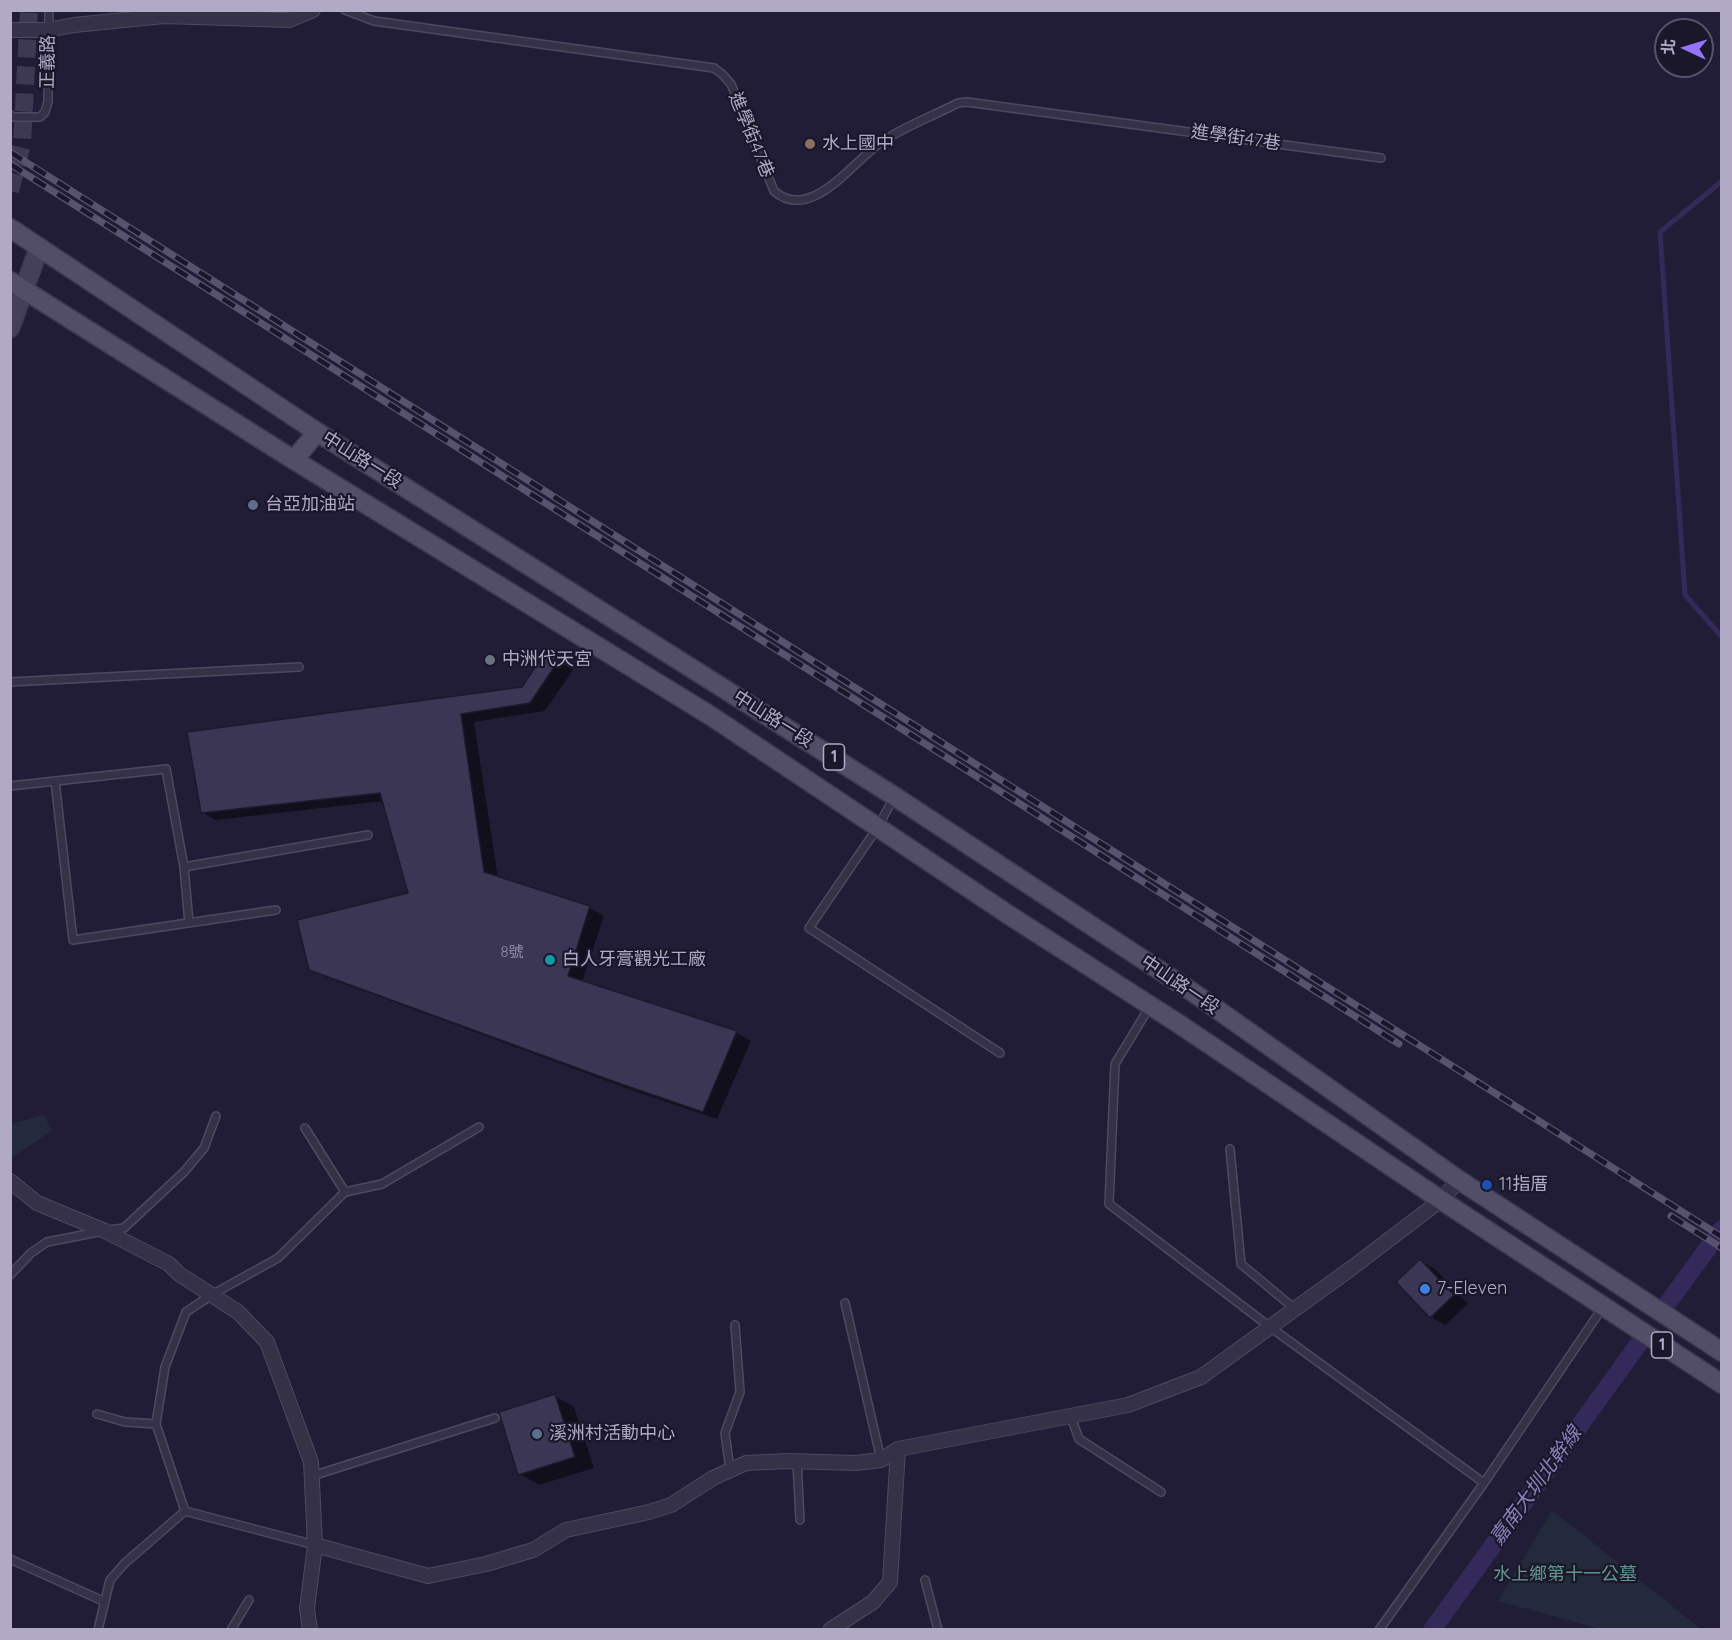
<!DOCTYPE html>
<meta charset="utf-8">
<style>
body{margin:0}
#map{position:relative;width:1732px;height:1640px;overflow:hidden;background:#221d37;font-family:Quicksand,"Noto Sans TC",sans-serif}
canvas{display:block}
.frame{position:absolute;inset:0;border:12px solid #b0aac5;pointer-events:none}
.north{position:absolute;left:1654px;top:18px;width:60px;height:60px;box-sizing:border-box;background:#1b172b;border:2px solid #575269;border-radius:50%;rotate:274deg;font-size:16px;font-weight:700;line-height:24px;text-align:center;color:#b0aac5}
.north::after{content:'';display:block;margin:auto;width:21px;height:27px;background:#9475ff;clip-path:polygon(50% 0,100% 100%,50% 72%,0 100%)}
</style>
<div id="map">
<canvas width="1732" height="1640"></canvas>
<div class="frame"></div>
<div class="north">北</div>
</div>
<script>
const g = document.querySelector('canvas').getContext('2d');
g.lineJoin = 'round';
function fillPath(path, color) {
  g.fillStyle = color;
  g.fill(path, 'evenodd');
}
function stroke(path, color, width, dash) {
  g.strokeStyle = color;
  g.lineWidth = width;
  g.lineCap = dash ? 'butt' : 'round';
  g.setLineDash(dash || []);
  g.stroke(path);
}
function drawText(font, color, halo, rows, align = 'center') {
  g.font = font + ' Quicksand,"Noto Sans TC",sans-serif';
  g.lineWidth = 4.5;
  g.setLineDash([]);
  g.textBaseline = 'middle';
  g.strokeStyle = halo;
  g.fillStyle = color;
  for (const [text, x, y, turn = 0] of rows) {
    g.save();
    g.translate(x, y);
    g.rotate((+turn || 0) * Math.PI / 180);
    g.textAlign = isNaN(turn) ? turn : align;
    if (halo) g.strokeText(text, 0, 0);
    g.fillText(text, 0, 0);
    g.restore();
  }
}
fillPath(new Path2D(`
 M 44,1115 L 52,1131 L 11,1158 L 11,1124 Z
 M 1552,1510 L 1701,1629 L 1600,1629 L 1498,1601 Z`), '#222a3b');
fillPath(new Path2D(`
 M 546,653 L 573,670 L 545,711 L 474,722 L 498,878 L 590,908 L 604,916 L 582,982 L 737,1033 L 751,1041 L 717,1119 L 637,1092 L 326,977 L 311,969 L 410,894 L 384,801 L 216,820 L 202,812 L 523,688 Z
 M 1420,1261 L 1435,1269 L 1468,1304 L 1445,1325 L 1431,1317 Z
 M 555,1396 L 574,1407 L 594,1468 L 539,1485 L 520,1474 Z`), '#0007');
stroke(new Path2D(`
 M 1722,181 L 1660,232 L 1685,595 L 1722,637`), '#332a59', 5);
stroke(new Path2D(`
 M 1667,1304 L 1722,1229
 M 1432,1630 L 1640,1342`), '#332a59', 18);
const building = new Path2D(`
 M 546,651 L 559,660 L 530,703 L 461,714 L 484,872 L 590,906 L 568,976 L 737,1031 L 703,1112 L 621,1084 L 309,970 L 297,920 L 408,893 L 380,793 L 201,813 L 187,732 L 522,687 Z
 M 1420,1259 L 1454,1295 L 1430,1318 L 1396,1282 Z
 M 555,1394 L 575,1457 L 518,1475 L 499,1412 Z`);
fillPath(building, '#3c3655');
stroke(building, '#1d192d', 1.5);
stroke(new Path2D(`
 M 10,191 L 22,143 L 29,10`), '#3e3953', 18, [18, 9]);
const service = new Path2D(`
 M 345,10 L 374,21 L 714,68 L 722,74 L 731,84 L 774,191 C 810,223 852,163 880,143 C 903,127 933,116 958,103 L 967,102 L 1381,158
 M 10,115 L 14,117 L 40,117 L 45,112 L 48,102 L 49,10
 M 10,682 L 299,667
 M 55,781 L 73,940 L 276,910
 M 10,786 L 166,769 L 184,867 L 368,835
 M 894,797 L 878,827 L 809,928 L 1000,1053
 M 184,867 L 189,923
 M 1150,1006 L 1115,1064 L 1109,1204 L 1270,1327 L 1484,1483
 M 305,1128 L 345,1192
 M 1230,1149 L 1241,1264 L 1295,1309
 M 109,1230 L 124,1228 L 184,1172 L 204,1148 L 216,1116
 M 10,1275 L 31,1253 L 47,1242 L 98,1232
 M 845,1303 L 881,1460
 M 97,1414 L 125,1422 L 156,1424
 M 1071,1417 L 1079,1439 L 1161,1492
 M 797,1462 L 800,1520
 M 730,1470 L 725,1433 L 740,1392 L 735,1325
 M 312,1476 L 495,1418
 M 185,1511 L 156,1424 L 165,1367 L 186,1312 L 213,1294 L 278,1258 L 345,1192 L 382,1184 L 479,1127
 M 10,1559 L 105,1602
 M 925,1580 L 938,1630
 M 98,1630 L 110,1580 L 125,1563 L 185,1511 L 315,1545
 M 231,1630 L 249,1600
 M 1379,1630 L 1484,1483 L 1603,1307`);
const minor = new Path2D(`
 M 10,30 L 48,30 L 74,25 L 164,16 L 289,20 L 313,10
 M 10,1181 L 37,1203 L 105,1231 L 169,1264 L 179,1274 L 238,1312 L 267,1342 L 311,1462 L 315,1545 L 307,1609 L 310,1630
 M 315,1545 L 428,1576 L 486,1564 L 533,1550 L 566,1530 L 649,1512 L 671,1505 L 713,1478 L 746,1463 L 787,1461 L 856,1463 L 881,1460 L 898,1449 L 1128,1405 L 1201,1377 L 1353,1267 L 1441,1200 L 1459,1180
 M 830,1630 L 873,1602 L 890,1582 L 898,1449`);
const secondary = new Path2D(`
 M 10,328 L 39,248`);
const primary = new Path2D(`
 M 10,228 L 317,432 L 894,796 L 1191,991 L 1459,1180 L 1722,1352
 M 10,281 L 294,460 L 711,716 L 1012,917 L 1179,1024 L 1441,1200 L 1722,1384
 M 294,460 L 317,432`);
stroke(service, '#4d4960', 10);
stroke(minor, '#4d4960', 16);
stroke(secondary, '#3c384e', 21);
stroke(primary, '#3c384e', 21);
stroke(service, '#353147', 7);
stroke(minor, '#353147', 14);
stroke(secondary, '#453f5b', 18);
stroke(primary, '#534e68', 18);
const rail = new Path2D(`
 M 10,152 L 1722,1237
 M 10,164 L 1399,1044
 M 1671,1216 L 1722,1248`);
stroke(rail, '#58526f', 7);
stroke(rail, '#1b172b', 4.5, [14]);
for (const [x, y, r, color] of [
 [810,144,6,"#8d6e63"],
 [253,505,6,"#5c6f8a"],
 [490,660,6,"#6b7280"],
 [550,960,6,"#0f9aa8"],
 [1487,1185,6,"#1a4fb4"],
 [1425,1289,6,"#3f7fe0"],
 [537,1434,6,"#5c6f8a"]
]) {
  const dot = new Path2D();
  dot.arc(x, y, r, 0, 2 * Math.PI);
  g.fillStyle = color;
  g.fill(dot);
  stroke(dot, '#1b172b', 2);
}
drawText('15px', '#938da9', null, [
 ["8號",512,952]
]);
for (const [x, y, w] of [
 [834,757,21],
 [1662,1345,21]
]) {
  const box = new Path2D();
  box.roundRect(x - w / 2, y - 13, w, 26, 4.5);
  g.fillStyle = '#1b172b';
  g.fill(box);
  stroke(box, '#b0aac5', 1.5);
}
drawText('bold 16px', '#b0aac5', null, [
 ["1",834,757],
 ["1",1662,1345]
]);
drawText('18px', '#b0aac5', '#1b172b', [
 ["正義路",48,62,-89],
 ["進學街47巷",751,135,68],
 ["進學街47巷",1236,138,8],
 ["中山路一段",362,460,32],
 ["中山路一段",773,719,32],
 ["中山路一段",1180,985,34]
]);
drawText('18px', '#b0aac5', '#1b172b', [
 ["水上國中",822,144],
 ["台亞加油站",265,505],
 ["中洲代天宮",502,660],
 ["白人牙膏觀光工廠",562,960],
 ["11指厝",1499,1185],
 ["7-Eleven",1437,1289],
 ["溪洲村活動中心",549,1434]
], 'left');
drawText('18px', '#61968d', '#1b172b', [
 ["水上鄉第十一公墓",1565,1575]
]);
drawText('italic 20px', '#8a80b9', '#1b172b', [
 ["嘉南大圳北幹線",1536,1486,-54]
]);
</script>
